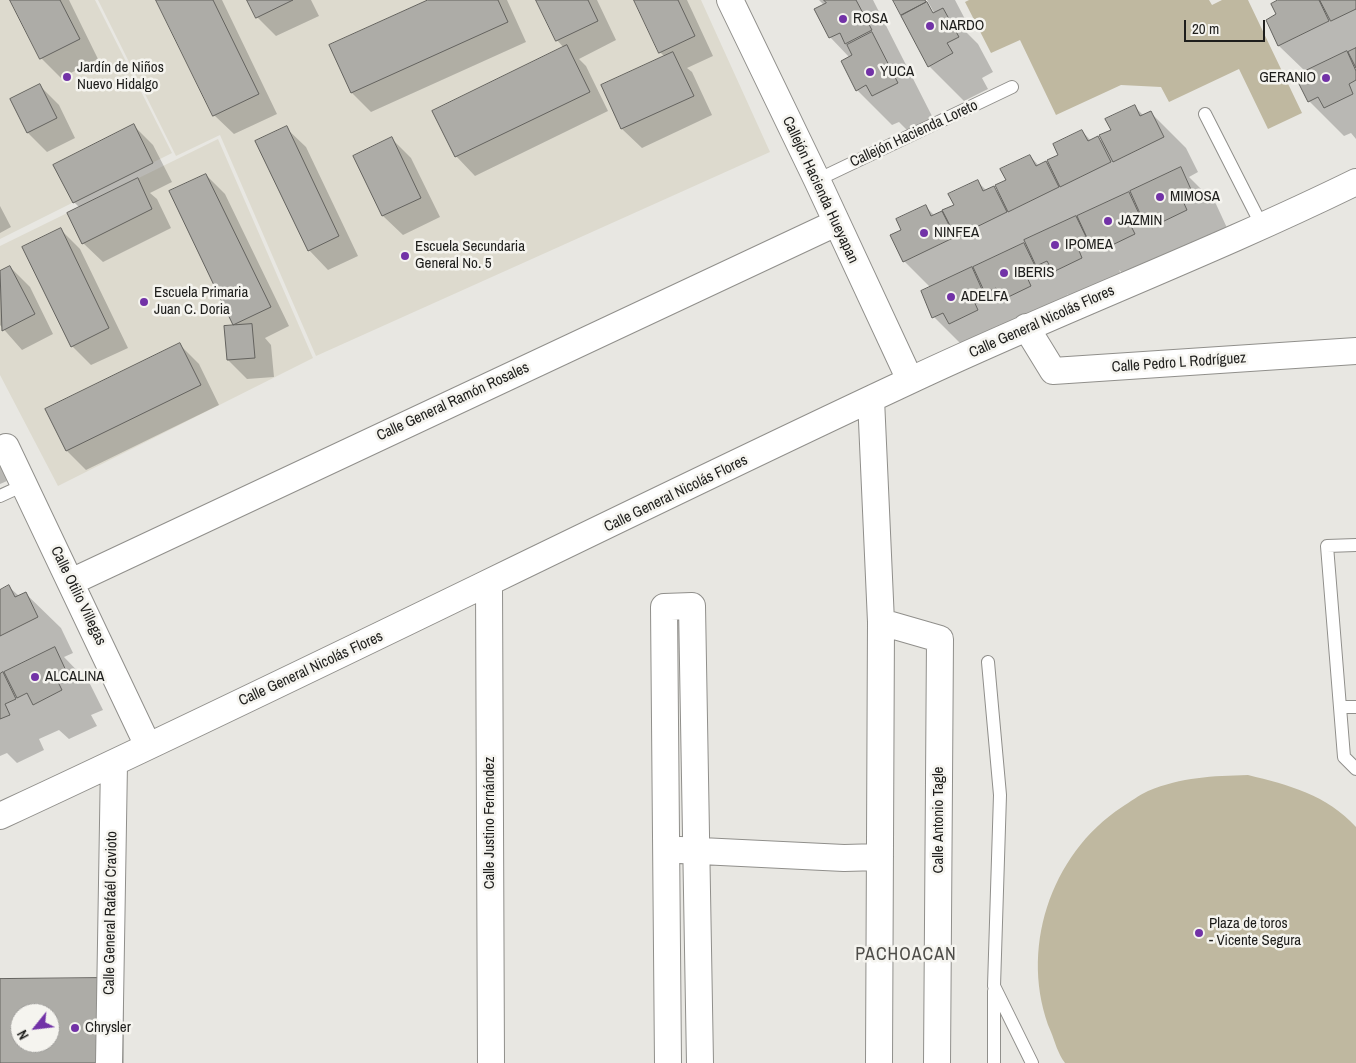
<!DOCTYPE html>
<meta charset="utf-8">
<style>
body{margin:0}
#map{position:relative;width:1356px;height:1063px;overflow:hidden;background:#e8e7e2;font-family:"Archivo Narrow",sans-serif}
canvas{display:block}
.north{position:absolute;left:10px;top:1003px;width:50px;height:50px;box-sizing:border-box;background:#f5f4ef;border:1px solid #9f9e9b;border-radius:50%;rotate:241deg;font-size:14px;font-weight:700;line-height:20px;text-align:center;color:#1e1e1c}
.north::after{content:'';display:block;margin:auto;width:18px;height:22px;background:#7232a7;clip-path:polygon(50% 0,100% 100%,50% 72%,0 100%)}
.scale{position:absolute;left:1184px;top:20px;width:81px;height:22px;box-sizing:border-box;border:2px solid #1e1e1c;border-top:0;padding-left:6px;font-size:15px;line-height:18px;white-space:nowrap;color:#1e1e1c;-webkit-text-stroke:4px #f5f4ef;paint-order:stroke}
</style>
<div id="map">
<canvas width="1356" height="1063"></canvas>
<div class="north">N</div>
<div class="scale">20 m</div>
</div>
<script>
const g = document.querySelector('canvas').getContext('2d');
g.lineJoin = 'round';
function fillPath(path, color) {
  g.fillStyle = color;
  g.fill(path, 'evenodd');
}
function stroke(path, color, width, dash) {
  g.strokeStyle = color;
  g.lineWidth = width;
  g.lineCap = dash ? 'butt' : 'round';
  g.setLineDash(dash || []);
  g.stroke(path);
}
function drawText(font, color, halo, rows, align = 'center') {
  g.font = font + ' "Archivo Narrow",sans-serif';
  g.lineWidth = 5;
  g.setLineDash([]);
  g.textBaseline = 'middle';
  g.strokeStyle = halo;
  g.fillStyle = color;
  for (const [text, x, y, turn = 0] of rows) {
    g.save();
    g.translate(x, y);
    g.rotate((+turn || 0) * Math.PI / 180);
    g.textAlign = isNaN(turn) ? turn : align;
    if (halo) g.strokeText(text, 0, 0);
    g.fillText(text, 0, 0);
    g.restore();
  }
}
fillPath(new Path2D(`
 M 0,0 L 95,0 L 172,153 L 0,239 Z
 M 98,0 L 701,0 L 770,152 L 316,356 L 220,135 L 176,156 Z
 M 218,139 L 313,358 L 58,486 L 0,375 L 0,246 Z`), '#dddace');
fillPath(new Path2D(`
 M 969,0 L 1209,0 L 1212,5 L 1222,0 L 1248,0 L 1302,113 L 1268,129 L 1239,69 L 1169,102 L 1161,87 L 1121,85 L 1056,115 L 1020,40 L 991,53 L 965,2 Z
 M 1248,775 C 1289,785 1327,795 1356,827 L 1356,1063 L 1065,1063 C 1058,1054 1055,1042 1051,1032 C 1018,952 1050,854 1122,807 C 1130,802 1139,795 1148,791 C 1182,777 1212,776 1248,775 Z`), '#bfb8a0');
fillPath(new Path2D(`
 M 12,0 L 69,0 L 98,59 L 61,78 L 41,58 Z
 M 158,0 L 222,0 L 277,114 L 234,134 L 214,115 Z
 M 249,0 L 311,0 L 319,16 L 276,36 L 257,17 Z
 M 431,0 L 507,0 L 526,42 L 371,112 L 352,93 L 331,46 Z
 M 537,0 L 597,0 L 616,40 L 579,59 L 586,66 L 608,111 L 475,176 L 456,156 L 564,48 L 557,40 Z
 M 635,0 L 687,0 L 713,56 L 687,68 L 692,72 L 712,115 L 642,148 L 622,129 L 602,86 L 665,57 L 660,52 Z
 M 819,0 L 873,0 L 933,118 L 908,131 L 899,122 L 892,125 L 857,90 L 850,58 L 830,37 L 824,5 Z
 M 894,0 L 924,0 L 935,19 L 937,18 L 927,0 L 955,0 L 966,21 L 959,25 L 978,44 L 993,72 L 982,78 L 988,89 L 964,101 L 929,66 Z
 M 1281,0 L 1356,0 L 1356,139 L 1351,133 L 1344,136 L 1309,101 L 1306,72 L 1279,46 L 1267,20 L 1278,15 Z
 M 40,86 L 59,105 L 75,138 L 47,152 L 28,133 Z
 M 1134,106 L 1144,116 L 1151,113 L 1186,148 L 1198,172 L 1189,177 L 1216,204 L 1228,230 L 1126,276 L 1119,270 L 1123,278 L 1073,300 L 1067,294 L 1072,305 L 969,352 L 934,317 L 931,288 L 904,261 L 903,230 L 925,206 L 935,216 L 955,205 L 977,181 L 987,191 L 994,188 L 1000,194 L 1008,181 L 1030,156 L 1039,166 L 1048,162 L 1060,155 L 1082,131 L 1091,141 L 1098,138 L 1105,144 L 1112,130 Z
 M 134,126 L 153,145 L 172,182 L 150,193 L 157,199 L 171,228 L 103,262 L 83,243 L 80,208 L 74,202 Z
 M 286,128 L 306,147 L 358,256 L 328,270 L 309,250 Z
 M 392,139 L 411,158 L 440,217 L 403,235 L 383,216 L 355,157 Z
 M 206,175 L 225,194 L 289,326 L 265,338 L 271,345 L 274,377 L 247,379 L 228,360 L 236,326 L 234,324 Z
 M 0,206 L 11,227 L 0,233 Z
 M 61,230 L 80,249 L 128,348 L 91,365 L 72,346 Z
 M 10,267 L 30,287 L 53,334 L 22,350 L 0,325 L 0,273 Z
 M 180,345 L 199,364 L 219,405 L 86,470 L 67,451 Z
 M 0,439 L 13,465 L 2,470 L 7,481 L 0,484 Z
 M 9,587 L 19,596 L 25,593 L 61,628 L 73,653 L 64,657 L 90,684 L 103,710 L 91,715 L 97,726 L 69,739 L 59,730 L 39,739 L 44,750 L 17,763 L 7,753 L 0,756 L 0,591 Z
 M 99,979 L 124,1004 L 124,1063 L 0,1063 L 0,980 ZM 20,1013 L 50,1013 L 50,1043 L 20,1043 Z`), '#0003');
const building = new Path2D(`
 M 10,0 L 60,0 L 80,39 L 40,59 Z
 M 156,0 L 213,0 L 259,94 L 213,116 Z
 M 247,0 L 293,0 L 256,18 Z
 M 428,0 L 498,0 L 508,22 L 351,93 L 329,45 Z
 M 536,0 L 588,0 L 598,21 L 556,41 Z
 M 634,0 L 678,0 L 695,36 L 659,53 Z
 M 824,0 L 856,0 L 872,30 L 845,44 L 840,33 L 829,38 L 814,9 L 826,3 Z
 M 893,0 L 925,0 L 926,2 L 901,15 Z
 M 1278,0 L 1319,0 L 1329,21 L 1278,46 L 1266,20 L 1276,14 L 1271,4 Z
 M 1320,0 L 1356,0 L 1356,9 L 1331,21 Z
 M 927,2 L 933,13 L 943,8 L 959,37 L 947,43 L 953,53 L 928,67 L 901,16 Z
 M 872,32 L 898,83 L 872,96 L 866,85 L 856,91 L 841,61 L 852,55 L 847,45 Z
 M 567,45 L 590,92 L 455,157 L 432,111 Z
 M 1356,48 L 1356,68 L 1348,52 Z
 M 1347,51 L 1356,71 L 1356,80 L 1349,84 L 1353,94 L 1324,108 L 1318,97 L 1308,102 L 1295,76 Z
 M 673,52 L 694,96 L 621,129 L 601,85 Z
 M 40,84 L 57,118 L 27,133 L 10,99 Z
 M 1135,105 L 1140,116 L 1151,111 L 1164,137 L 1113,162 L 1099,135 L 1111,130 L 1105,119 Z
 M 134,124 L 153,163 L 73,203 L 53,165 Z
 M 287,126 L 339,236 L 308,251 L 255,141 Z
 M 1082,130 L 1088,141 L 1098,136 L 1111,162 L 1060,187 L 1047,160 L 1058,155 L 1053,144 Z
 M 392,137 L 421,198 L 382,216 L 353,156 Z
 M 1030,155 L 1036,166 L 1046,161 L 1059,187 L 1008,212 L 995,185 L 1006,180 L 1000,169 Z
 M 1181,167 L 1193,194 L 1182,199 L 1187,210 L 1158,224 L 1152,213 L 1142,218 L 1130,191 Z
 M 206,174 L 271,307 L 233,325 L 169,191 Z
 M 138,178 L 152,209 L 82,244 L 67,213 Z
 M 978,180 L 983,191 L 994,186 L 1007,212 L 956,237 L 942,210 L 954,205 L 948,194 Z
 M 1129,192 L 1141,218 L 1130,224 L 1135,234 L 1106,248 L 1100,237 L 1089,242 L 1077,216 Z
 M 926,205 L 931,216 L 942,211 L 955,237 L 903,262 L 890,235 L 901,230 L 896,219 Z
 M 1076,216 L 1089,243 L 1078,248 L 1082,258 L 1053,272 L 1047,261 L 1036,266 L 1024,240 Z
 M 61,228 L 109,328 L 71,347 L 22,247 Z
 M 1024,243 L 1037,270 L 1026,275 L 1031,286 L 1002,300 L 996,288 L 985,293 L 973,267 Z
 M 10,266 L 35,314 L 2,331 L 0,271 Z
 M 972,267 L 984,294 L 973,299 L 978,310 L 949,324 L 943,313 L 932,318 L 921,291 Z
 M 252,324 L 255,358 L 227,360 L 224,326 Z
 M 180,343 L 201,385 L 66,451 L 45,409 Z
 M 9,585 L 15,597 L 26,592 L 38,617 L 0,636 L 0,590 Z
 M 55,647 L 68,675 L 57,680 L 62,690 L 33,705 L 27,693 L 17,698 L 4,672 Z
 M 3,672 L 16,699 L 5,704 L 10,715 L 0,719 L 0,674 Z
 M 100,978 L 99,1063 L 0,1063 L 0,979 ZM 20,1013 L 50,1013 L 50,1043 L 20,1043 Z`);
fillPath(building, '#adaca7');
stroke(building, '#64635f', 1);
const service = new Path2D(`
 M 1205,114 L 1263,228
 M 817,180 L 1012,87
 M 0,496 L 24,485
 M 1356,545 L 1327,546 L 1344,757 L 1356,769
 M 988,662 L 1000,795 L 994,986 L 1032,1063
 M 1341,707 L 1356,707
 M 994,1063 L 994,991`);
const minor = new Path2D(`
 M 730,0 L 817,180 L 910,380
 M 1026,327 L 1053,371 L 1356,351
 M 871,399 L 881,622 L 879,1063
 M 6,447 L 148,746
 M 71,582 L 836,223
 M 489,584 L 491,1063
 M 881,622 L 940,639 L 937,1063
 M 0,816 C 305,675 605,523 909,381 C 1057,311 1209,254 1356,182
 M 680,850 L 844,858 L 880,857
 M 109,1063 L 114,763
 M 668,1063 L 664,607 L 692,606 L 700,1063`);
stroke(service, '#908f8b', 14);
stroke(minor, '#908f8b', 28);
stroke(service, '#fff', 12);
stroke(minor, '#fff', 26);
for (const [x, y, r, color] of [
 [843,19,5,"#7232a7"],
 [930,26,5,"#7232a7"],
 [870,72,5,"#7232a7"],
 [67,77,5,"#7232a7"],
 [1326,78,5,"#7232a7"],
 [1160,197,5,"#7232a7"],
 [1108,221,5,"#7232a7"],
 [924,233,5,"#7232a7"],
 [1055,245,5,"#7232a7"],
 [405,256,5,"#7232a7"],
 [1004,273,5,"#7232a7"],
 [951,297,5,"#7232a7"],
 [144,302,5,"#7232a7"],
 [35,677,5,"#7232a7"],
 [1199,933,5,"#7232a7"],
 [75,1028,5,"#7232a7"]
]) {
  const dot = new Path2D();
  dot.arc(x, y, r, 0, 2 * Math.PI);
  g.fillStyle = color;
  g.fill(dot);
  stroke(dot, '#f5f4ef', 2);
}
drawText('15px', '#1e1e1c', '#f5f4ef', [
 ["ROSA",853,19],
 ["NARDO",940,26],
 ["Jardín de Niños",77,68],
 ["Nuevo Hidalgo",77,85],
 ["YUCA",880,72],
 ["GERANIO",1316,78,"right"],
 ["MIMOSA",1170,197],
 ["JAZMIN",1118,221],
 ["NINFEA",934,233],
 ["IPOMEA",1065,245],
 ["Escuela Secundaria",415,247],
 ["General No. 5",415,264],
 ["IBERIS",1014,273],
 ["Escuela Primaria",154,293],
 ["Juan C. Doria",154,310],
 ["ADELFA",961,297],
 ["ALCALINA",45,677],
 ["Plaza de toros",1209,924],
 ["- Vicente Segura",1209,941],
 ["Chrysler",85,1028]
], 'left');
drawText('15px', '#1e1e1c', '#f5f4ef', [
 ["Callejón Hacienda Loreto",914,134,-25],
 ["Callejón Hacienda Hueyapan",820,190,65],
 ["Calle General Nicolás Flores",1042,322,-24],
 ["Calle Pedro L Rodríguez",1179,363,-4],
 ["Calle General Ramón Rosales",453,402,-25],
 ["Calle General Nicolás Flores",676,494,-26],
 ["Calle Otilio Villegas",78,596,64],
 ["Calle General Nicolás Flores",311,669,-25],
 ["Calle Antonio Tagle",939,820,-90],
 ["Calle Justino Fernández",490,823,-90],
 ["Calle General Rafaél Cravioto",111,913,-89]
]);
g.letterSpacing = '1px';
drawText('18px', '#4e4d49', '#f5f4ef', [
 ["PACHOACAN",906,955]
]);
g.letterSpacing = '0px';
</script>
